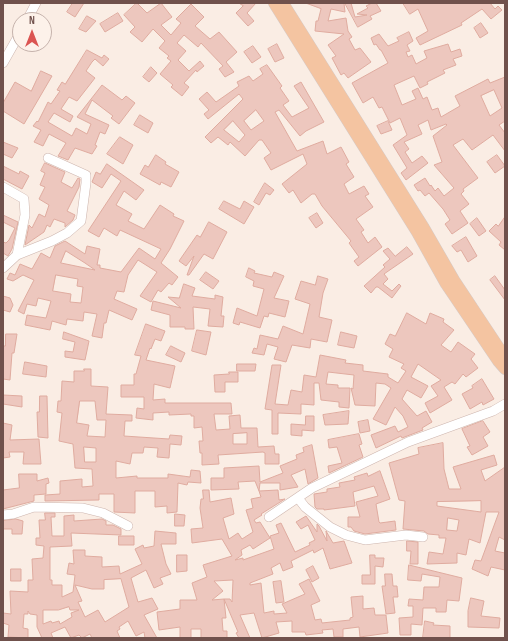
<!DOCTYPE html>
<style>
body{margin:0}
#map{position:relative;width:508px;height:641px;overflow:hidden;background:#faede4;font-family:"Sofia Sans Condensed",sans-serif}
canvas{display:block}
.frame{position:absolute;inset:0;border:4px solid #70514c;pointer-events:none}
.north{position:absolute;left:12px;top:12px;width:40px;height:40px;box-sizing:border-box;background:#fdf2ea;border:1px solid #c5b2ab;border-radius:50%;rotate:0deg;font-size:11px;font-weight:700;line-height:16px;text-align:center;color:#70514c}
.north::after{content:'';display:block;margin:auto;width:14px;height:18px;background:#db5552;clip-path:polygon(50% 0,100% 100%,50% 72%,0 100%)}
</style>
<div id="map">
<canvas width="508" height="641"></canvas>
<div class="frame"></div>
<div class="north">N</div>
</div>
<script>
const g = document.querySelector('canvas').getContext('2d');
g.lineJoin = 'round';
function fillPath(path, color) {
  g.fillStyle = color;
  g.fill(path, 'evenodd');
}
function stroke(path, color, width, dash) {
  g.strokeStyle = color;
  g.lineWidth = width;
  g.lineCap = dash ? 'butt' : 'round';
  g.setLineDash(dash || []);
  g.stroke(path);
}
const building = new Path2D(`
 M 73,3 L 84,3 L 75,17 L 67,12 Z
 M 137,3 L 147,13 L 161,3 L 172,17 L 161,25 L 171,35 L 181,23 L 176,19 L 191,4 L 204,17 L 195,26 L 210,39 L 219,32 L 237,52 L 226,62 L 234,72 L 225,77 L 219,69 L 223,66 L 201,43 L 198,47 L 184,35 L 177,43 L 186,51 L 178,60 L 189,71 L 200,61 L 204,66 L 197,72 L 196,70 L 184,83 L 189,87 L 182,96 L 171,87 L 173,85 L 160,74 L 171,61 L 167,58 L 169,56 L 159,48 L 165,41 L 153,29 L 142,42 L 130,32 L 135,27 L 124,15 Z
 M 239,3 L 256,3 L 247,13 L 254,21 L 248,26 L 236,13 L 243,6 Z
 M 306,3 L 344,3 L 345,12 L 331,9 L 328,21 L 346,18 L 348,31 L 352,37 L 349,39 L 355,50 L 360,48 L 371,62 L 348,78 L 344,73 L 341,75 L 332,58 L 336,56 L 328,45 L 344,34 L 315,31 L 316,21 L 318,21 L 321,9 Z
 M 345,3 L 351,3 L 355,17 L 367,15 L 357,14 L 368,8 L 366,6 L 372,3 L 376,3 L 381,11 L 370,16 L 372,19 L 358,27 Z
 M 403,3 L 490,3 L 495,9 L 498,6 L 502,10 L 491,19 L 482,9 L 461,23 L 462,25 L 420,45 L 416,38 L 428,31 L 418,9 L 410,14 Z
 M 118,13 L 123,21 L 105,32 L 100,24 Z
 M 87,16 L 96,21 L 86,32 L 79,29 Z
 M 481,23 L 488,33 L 480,38 L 474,28 Z
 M 409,32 L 413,41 L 407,45 L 410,51 L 406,52 L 408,57 L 412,55 L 416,64 L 427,58 L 424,51 L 448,44 L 451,52 L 460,49 L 462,56 L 453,59 L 456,65 L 443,70 L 445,73 L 427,82 L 428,84 L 420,88 L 414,76 L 394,85 L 402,105 L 416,99 L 412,91 L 418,88 L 423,99 L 427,97 L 432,110 L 438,108 L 441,117 L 460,106 L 455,96 L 488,79 L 490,83 L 505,77 L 505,121 L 499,125 L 505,133 L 505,151 L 493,135 L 472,150 L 463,139 L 453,145 L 478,178 L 463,189 L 464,191 L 461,194 L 469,204 L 460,211 L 468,223 L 452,234 L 445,224 L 450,220 L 443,209 L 429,193 L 425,196 L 420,190 L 418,191 L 414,185 L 425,178 L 430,186 L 431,185 L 435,191 L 438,188 L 444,196 L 454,188 L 434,165 L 442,162 L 433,136 L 447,125 L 446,124 L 431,130 L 428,120 L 418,125 L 422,134 L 404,142 L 409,149 L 405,152 L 412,163 L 422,156 L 428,163 L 406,180 L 401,173 L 407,168 L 393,145 L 407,135 L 400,118 L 390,123 L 382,107 L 379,108 L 373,97 L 363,103 L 352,83 L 388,63 L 381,50 L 380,50 L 376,44 L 374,45 L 371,38 L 379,34 L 388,46 L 399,41 L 397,38 ZM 494,90 L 502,108 L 490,116 L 481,96 Z
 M 277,44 L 284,58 L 275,62 L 268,49 Z
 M 253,46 L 261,57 L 252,63 L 244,52 Z
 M 87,50 L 102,58 L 104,55 L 109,59 L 103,66 L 95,59 L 92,62 L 86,71 L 95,78 L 77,101 L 69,97 L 61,109 L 73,116 L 70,122 L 54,113 L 48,122 L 72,136 L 76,128 L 87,134 L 91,124 L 77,117 L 102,85 L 122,100 L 126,96 L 135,103 L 119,124 L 111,118 L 113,116 L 92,100 L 85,114 L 109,125 L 105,134 L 100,132 L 95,145 L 97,146 L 92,154 L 75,148 L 68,160 L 58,156 L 66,143 L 49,134 L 43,146 L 34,142 L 41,130 L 33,126 L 37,121 L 38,122 L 48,102 L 51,104 L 60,91 L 57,90 L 62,82 L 65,84 Z
 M 267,65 L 282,86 L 280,88 L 289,101 L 283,105 L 292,117 L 309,108 L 294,86 L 301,82 L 324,122 L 306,131 L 300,136 L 279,110 L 275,112 L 297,151 L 323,141 L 327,154 L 341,147 L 349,162 L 346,164 L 354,177 L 344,184 L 349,194 L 364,186 L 369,194 L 365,196 L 373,207 L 356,219 L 364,230 L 361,232 L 368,243 L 375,237 L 382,247 L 358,266 L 354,261 L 359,257 L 349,243 L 351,241 L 322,206 L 315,194 L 312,194 L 301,203 L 293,190 L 289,193 L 282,184 L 307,164 L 303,154 L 271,170 L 264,158 L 271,153 L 262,140 L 259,140 L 245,156 L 230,142 L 228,145 L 218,137 L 211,143 L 205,137 L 243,99 L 239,94 L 208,119 L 204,114 L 209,110 L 199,99 L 207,92 L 216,102 L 239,86 L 237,82 L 249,76 L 253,81 L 263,74 L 260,69 ZM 256,110 L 264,121 L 251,130 L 244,121 ZM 233,121 L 245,135 L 239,142 L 224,130 Z
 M 151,67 L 157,73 L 149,82 L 143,77 Z
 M 41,71 L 52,76 L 24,124 L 3,111 L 3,103 L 15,82 L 31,91 Z
 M 140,115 L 153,123 L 148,133 L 134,125 Z
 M 388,121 L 392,130 L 381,134 L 377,126 Z
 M 120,137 L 133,145 L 123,164 L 107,154 Z
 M 3,142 L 18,148 L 12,158 L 3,154 Z
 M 156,155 L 166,162 L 165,164 L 179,172 L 171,187 L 161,182 L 160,185 L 140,174 L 145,165 L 148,167 Z
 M 497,155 L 505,166 L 495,173 L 487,162 Z
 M 45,163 L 65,172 L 61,182 L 72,188 L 78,178 L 80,179 L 79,187 L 67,211 L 75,215 L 73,220 L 65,227 L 65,223 L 54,219 L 50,227 L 47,225 L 44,232 L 25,245 L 29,225 L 32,228 L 39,214 L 45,217 L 49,205 L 39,199 L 45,187 L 40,185 L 45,173 L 41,171 Z
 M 107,164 L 144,190 L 136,200 L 124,191 L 116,205 L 132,214 L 128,221 L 144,229 L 160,205 L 174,214 L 173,216 L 184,221 L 170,249 L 161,263 L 178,277 L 172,285 L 169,283 L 161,292 L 158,290 L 151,302 L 140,296 L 157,272 L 138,260 L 128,275 L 124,292 L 117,291 L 114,299 L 137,309 L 132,320 L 109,310 L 106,323 L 104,323 L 102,338 L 92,336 L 97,314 L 84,312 L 83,321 L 67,319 L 66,325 L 52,321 L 50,330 L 25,325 L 27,315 L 46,318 L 51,301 L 38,298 L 36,306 L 27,304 L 24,314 L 18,311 L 34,280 L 23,275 L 13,281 L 7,279 L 10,273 L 15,275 L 20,264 L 32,269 L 41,253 L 50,258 L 55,246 L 65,241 L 85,254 L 87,246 L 100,249 L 97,265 L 100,265 L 100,268 L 121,272 L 139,248 L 155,259 L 161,249 L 120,230 L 117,236 L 104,228 L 99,237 L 88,231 L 121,181 L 111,174 L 102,188 L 92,182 L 96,172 L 100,174 ZM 66,251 L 85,263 L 95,270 L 61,263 ZM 56,275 L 78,279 L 77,286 L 83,287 L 81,303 L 70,302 L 71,294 L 53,291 Z
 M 3,166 L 19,174 L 20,171 L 29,176 L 22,189 L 3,179 Z
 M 265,183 L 274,190 L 270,195 L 266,193 L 259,205 L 254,202 Z
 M 224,201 L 240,209 L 244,201 L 254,207 L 244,224 L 219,209 Z
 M 317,213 L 323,223 L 316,228 L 309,218 Z
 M 3,215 L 18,222 L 12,249 L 8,256 L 3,253 L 3,242 L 6,243 L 9,240 L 15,228 L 3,222 Z
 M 505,217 L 505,250 L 499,245 L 501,242 L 489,231 L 496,224 L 498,226 Z
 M 477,218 L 486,231 L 479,236 L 470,224 Z
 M 209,222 L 227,232 L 213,259 L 204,254 L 189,275 L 187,275 L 194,256 L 186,266 L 179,261 L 197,235 L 200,237 Z
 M 466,237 L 477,256 L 468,262 L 461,250 L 457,252 L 452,246 Z
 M 407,247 L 413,254 L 384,274 L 388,279 L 383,284 L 392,291 L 399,284 L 401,286 L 392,298 L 378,287 L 376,287 L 371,293 L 364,286 L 385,267 L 383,265 L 390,259 L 383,251 L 388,248 L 395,256 Z
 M 249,268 L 255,271 L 254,273 L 272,277 L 274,272 L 284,276 L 274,298 L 289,301 L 285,317 L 269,313 L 268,317 L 264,316 L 260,328 L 240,322 L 239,325 L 233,323 L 237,308 L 257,316 L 264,289 L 253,286 L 254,281 L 246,277 Z
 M 206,272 L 219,281 L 213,289 L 200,280 Z
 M 318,276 L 328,279 L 323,293 L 319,317 L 332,320 L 327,342 L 311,339 L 310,348 L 292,345 L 286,362 L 274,359 L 278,347 L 267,344 L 264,355 L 252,353 L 254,348 L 257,349 L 260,335 L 278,339 L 283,326 L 303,334 L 310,304 L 295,299 L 301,281 L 315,285 Z
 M 495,276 L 505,290 L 505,300 L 490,280 Z
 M 184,284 L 195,288 L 192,296 L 215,299 L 215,295 L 223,297 L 221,316 L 224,316 L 223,327 L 208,326 L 210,309 L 193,307 L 194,329 L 185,329 L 185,327 L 170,327 L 170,315 L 151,310 L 153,301 L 181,308 L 168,297 L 179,298 Z
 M 3,296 L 10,298 L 13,305 L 10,312 L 3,310 Z
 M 407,313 L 426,324 L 430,313 L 444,319 L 443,322 L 454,330 L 441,345 L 451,352 L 458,342 L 475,354 L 471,359 L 478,368 L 466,377 L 463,374 L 455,384 L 452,382 L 444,387 L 452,400 L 430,413 L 425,403 L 438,396 L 431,386 L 441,380 L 418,364 L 411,377 L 428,386 L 421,398 L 407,390 L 402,399 L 417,416 L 426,411 L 432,422 L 422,428 L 423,430 L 402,438 L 401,436 L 376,448 L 371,435 L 395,426 L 398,432 L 408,427 L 403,416 L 395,407 L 386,425 L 373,419 L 391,388 L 385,384 L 376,383 L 375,406 L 355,405 L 351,388 L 353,389 L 354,375 L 328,372 L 326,384 L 338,385 L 338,388 L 350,388 L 349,408 L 339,407 L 339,402 L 321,400 L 319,383 L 314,383 L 314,405 L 301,404 L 301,414 L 278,413 L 278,434 L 272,434 L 272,410 L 265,409 L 272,365 L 281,365 L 275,404 L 288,405 L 291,390 L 302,392 L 304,375 L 316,377 L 320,355 L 346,360 L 345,363 L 363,365 L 363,371 L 388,374 L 388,377 L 398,383 L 406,371 L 401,368 L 404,364 L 389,357 L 393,349 L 385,344 L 390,334 L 395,336 Z
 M 146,324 L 165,331 L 161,341 L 155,339 L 151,349 L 150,348 L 146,360 L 175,366 L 170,388 L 154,384 L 153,400 L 165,399 L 165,403 L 231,403 L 232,414 L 214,414 L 216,430 L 230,429 L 229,416 L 240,415 L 241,428 L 257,428 L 258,447 L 274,446 L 275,454 L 279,454 L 279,464 L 265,464 L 265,453 L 263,452 L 218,455 L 219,464 L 202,465 L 202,453 L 200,453 L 199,441 L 203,441 L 202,427 L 194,428 L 194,416 L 191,416 L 191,414 L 169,415 L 169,412 L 153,413 L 153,420 L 136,418 L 137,408 L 144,409 L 144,397 L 121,397 L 121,385 L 134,385 L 134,374 L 136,374 L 141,356 L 135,355 ZM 247,433 L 247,444 L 233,444 L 233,434 Z
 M 197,330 L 211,332 L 206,355 L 192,351 Z
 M 64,332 L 89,341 L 85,360 L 65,357 L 65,351 L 73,352 L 75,342 L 63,339 Z
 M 341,332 L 357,336 L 354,348 L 338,345 Z
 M 6,334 L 17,334 L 14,353 L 12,353 L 10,380 L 3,379 L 3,346 L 5,346 Z
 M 171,346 L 185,353 L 181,362 L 166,355 Z
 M 25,362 L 47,366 L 46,377 L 23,374 Z
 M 237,364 L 256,364 L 255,371 L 237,371 Z
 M 84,369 L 91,369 L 91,386 L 108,387 L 106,414 L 132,415 L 132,421 L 125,421 L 124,436 L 169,439 L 170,435 L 182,436 L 181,445 L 170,444 L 169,458 L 157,457 L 158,448 L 144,447 L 143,453 L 132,453 L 130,464 L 116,461 L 116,478 L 137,476 L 137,478 L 168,478 L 168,474 L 190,477 L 191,470 L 200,471 L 201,483 L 188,482 L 187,485 L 178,483 L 177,512 L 167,513 L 167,506 L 155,507 L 155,491 L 135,491 L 135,513 L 114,512 L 114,494 L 99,494 L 99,500 L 45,501 L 45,495 L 60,494 L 60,481 L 82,479 L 82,487 L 93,486 L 92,469 L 75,468 L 73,444 L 59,441 L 62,413 L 57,412 L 58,401 L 61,401 L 62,381 L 74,382 L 74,371 L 84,371 ZM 80,401 L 95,401 L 97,420 L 106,420 L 105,437 L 87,436 L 89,425 L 77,423 ZM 84,447 L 96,448 L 96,462 L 85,462 Z
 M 229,372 L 238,372 L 238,382 L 225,382 L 225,392 L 215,392 L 214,375 L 229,374 Z
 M 482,379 L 494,399 L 483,405 L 482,402 L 470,409 L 462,394 L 473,388 L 472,386 Z
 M 3,395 L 22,396 L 22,407 L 3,404 Z
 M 40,396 L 47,396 L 48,438 L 38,437 L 37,412 L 39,412 Z
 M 349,411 L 348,424 L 325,425 L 323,415 Z
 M 306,416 L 314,416 L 314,431 L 302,430 L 302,436 L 291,435 L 291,424 L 305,425 Z
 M 368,420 L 370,431 L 360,433 L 358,422 Z
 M 483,421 L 490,432 L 483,437 L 488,446 L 472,455 L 467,447 L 470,446 L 462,429 Z
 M 3,423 L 12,425 L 10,440 L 39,439 L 41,464 L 23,464 L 24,452 L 9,452 L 10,457 L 3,458 Z
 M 359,434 L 362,444 L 359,445 L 363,457 L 329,473 L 328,466 L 342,463 L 337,447 L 329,448 L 328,440 Z
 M 443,443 L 444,469 L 449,489 L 461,489 L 453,467 L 494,455 L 497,465 L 481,470 L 485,481 L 505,467 L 505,540 L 499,537 L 495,551 L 505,553 L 505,570 L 491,567 L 488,576 L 472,569 L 475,560 L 481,561 L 499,512 L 486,512 L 480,543 L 469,539 L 466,555 L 457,553 L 457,563 L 427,564 L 429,552 L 443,554 L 446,538 L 439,538 L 439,535 L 428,534 L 424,531 L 403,529 L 405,501 L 399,500 L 389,463 L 419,454 L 418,448 ZM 481,501 L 481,512 L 437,506 L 437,502 ZM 448,518 L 459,520 L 457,531 L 447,530 Z
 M 312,445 L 318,478 L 308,484 L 305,469 L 291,475 L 298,487 L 280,490 L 280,483 L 260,483 L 259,491 L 255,481 L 238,482 L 239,489 L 211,490 L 211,478 L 224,478 L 224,468 L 259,466 L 260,482 L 283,473 L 280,466 L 297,459 L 296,455 L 304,452 L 303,448 Z
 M 380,471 L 390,499 L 376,504 L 379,522 L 380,523 L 395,521 L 396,530 L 365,534 L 354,531 L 351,527 L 348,527 L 348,517 L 360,517 L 356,502 L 378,496 L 374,486 L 353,492 L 355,506 L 324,510 L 324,509 L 317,509 L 315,507 L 314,494 L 327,492 L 327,489 L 340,487 L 339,483 L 355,480 L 354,477 L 367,473 L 368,476 Z
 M 19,474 L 37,474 L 37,481 L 48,478 L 49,483 L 46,484 L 46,494 L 34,495 L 34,501 L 3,509 L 3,490 L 19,488 Z
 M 203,490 L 209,490 L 210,502 L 231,498 L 234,514 L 223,518 L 229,539 L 238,533 L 242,539 L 253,532 L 246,510 L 253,508 L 251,499 L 261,497 L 259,491 L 278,490 L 279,500 L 285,499 L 261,514 L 262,515 L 254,520 L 256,523 L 260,522 L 270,538 L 253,549 L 250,545 L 241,550 L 242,555 L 235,560 L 243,558 L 243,560 L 274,549 L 270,536 L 279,533 L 276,525 L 281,523 L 295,552 L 310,545 L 309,543 L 315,540 L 308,525 L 301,529 L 296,522 L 306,516 L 317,532 L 317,524 L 319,526 L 327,541 L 326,531 L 333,543 L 344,541 L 352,563 L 330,569 L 323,548 L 314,553 L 313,550 L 291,561 L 293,567 L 283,571 L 280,563 L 271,568 L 273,574 L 250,583 L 250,585 L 261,583 L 264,613 L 274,611 L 274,614 L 287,613 L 282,604 L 305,594 L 299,584 L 309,579 L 320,601 L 311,605 L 315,620 L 321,619 L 322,623 L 350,620 L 350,618 L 353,617 L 351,597 L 363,596 L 363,609 L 374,608 L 375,615 L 386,615 L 388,633 L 360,637 L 359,627 L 343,629 L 343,637 L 334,637 L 333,629 L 322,630 L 323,633 L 306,635 L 305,632 L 292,632 L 292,621 L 276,622 L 279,633 L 262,638 L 254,613 L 240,615 L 250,638 L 239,638 L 236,633 L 238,632 L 224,599 L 230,599 L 232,602 L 233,580 L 214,581 L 223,591 L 212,600 L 224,599 L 226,618 L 222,618 L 223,631 L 227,631 L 227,638 L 201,638 L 201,629 L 191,629 L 191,638 L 180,638 L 180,627 L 159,630 L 157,612 L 180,609 L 180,600 L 197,600 L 192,583 L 207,577 L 203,565 L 232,556 L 222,539 L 192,543 L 191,529 L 203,528 L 200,508 L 201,499 L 203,499 Z
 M 45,513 L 55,513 L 55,517 L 51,517 L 52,536 L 64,536 L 64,516 L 74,515 L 74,521 L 102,519 L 106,521 L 106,525 L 113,525 L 121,529 L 121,535 L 71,533 L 72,546 L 50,547 L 50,580 L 52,580 L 52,585 L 62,585 L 62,597 L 73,592 L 75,575 L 67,574 L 69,563 L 74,564 L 73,550 L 85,550 L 85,556 L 102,557 L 102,567 L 119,566 L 120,574 L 142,564 L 135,549 L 143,545 L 144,548 L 154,546 L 155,531 L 176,533 L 176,544 L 161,544 L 166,564 L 171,574 L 160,578 L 163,584 L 154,588 L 146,570 L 131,578 L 138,602 L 152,598 L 158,609 L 144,615 L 157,638 L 145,638 L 144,632 L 136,636 L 128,621 L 119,627 L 120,629 L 117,631 L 120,638 L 92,638 L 90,634 L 82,638 L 79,635 L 71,638 L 65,627 L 51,633 L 53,638 L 42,638 L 37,627 L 37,615 L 30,614 L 28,611 L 28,614 L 24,614 L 23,628 L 28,629 L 28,638 L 8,637 L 9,625 L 3,623 L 3,613 L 11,614 L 10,591 L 28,592 L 28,580 L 33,580 L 32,559 L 43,558 L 44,546 L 36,545 L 36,538 L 40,538 L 39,520 L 45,520 ZM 121,579 L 129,607 L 105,622 L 98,610 L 85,617 L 78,602 L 82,601 L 75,585 L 92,589 L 104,589 L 104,580 ZM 69,607 L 70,610 L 79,610 L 71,613 L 72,617 L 60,624 L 59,621 L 52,623 L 51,621 L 43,624 L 43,610 L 58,610 Z
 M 175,514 L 185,515 L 184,526 L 175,526 Z
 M 16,519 L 23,521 L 22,534 L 12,534 L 12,529 L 3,529 L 3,521 Z
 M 119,536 L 134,536 L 134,545 L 119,545 Z
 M 407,541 L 418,542 L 418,564 L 410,564 L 411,551 L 407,551 Z
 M 177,555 L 187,555 L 187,571 L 177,572 Z
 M 370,555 L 375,555 L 375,558 L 384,558 L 383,567 L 375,566 L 375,584 L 362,584 L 362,575 L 370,575 Z
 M 409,565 L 462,578 L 459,601 L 447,600 L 446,612 L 436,612 L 436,608 L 423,608 L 422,625 L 411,624 L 411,635 L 400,635 L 399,618 L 413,617 L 413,606 L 408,606 L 409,599 L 423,600 L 424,587 L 439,587 L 440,577 L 422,574 L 421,581 L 408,580 Z
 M 313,566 L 319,578 L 312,582 L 306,570 Z
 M 11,569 L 21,569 L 21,581 L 11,581 Z
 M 385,574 L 392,574 L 393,586 L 397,586 L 398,597 L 393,597 L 395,613 L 386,614 L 382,586 L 385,586 Z
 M 281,581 L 284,602 L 276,603 L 273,582 Z
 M 471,598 L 484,601 L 481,616 L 500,618 L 499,628 L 468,627 L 468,611 Z
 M 425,621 L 434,623 L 433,625 L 450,626 L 450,638 L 423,638 Z`);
fillPath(building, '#edc7be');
stroke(building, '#dfab9f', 1);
const minor = new Path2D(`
 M 27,20 L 36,3
 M 3,63 L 20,33
 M 3,187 L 24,199 L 25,215 L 17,255
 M 3,268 L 17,255 L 52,241 L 67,233 L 81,221 L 86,183 L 86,175 L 48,158
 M 298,498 L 305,507 L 330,527 L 346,535 L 365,540 L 406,535 L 423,537
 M 3,515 L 13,514 L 34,507 L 83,508 L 103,513 L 128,526
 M 269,517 L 312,488 L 408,442 L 493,411 L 505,404`);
const major = new Path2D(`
 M 274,3 L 417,232 L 446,284 L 498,361 L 505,369
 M 283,3 L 424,228 L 454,280 L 505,357`);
stroke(minor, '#cdb5ae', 10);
stroke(major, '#d4cbc9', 12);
stroke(minor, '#fff', 9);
stroke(major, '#f4c4a1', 11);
</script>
